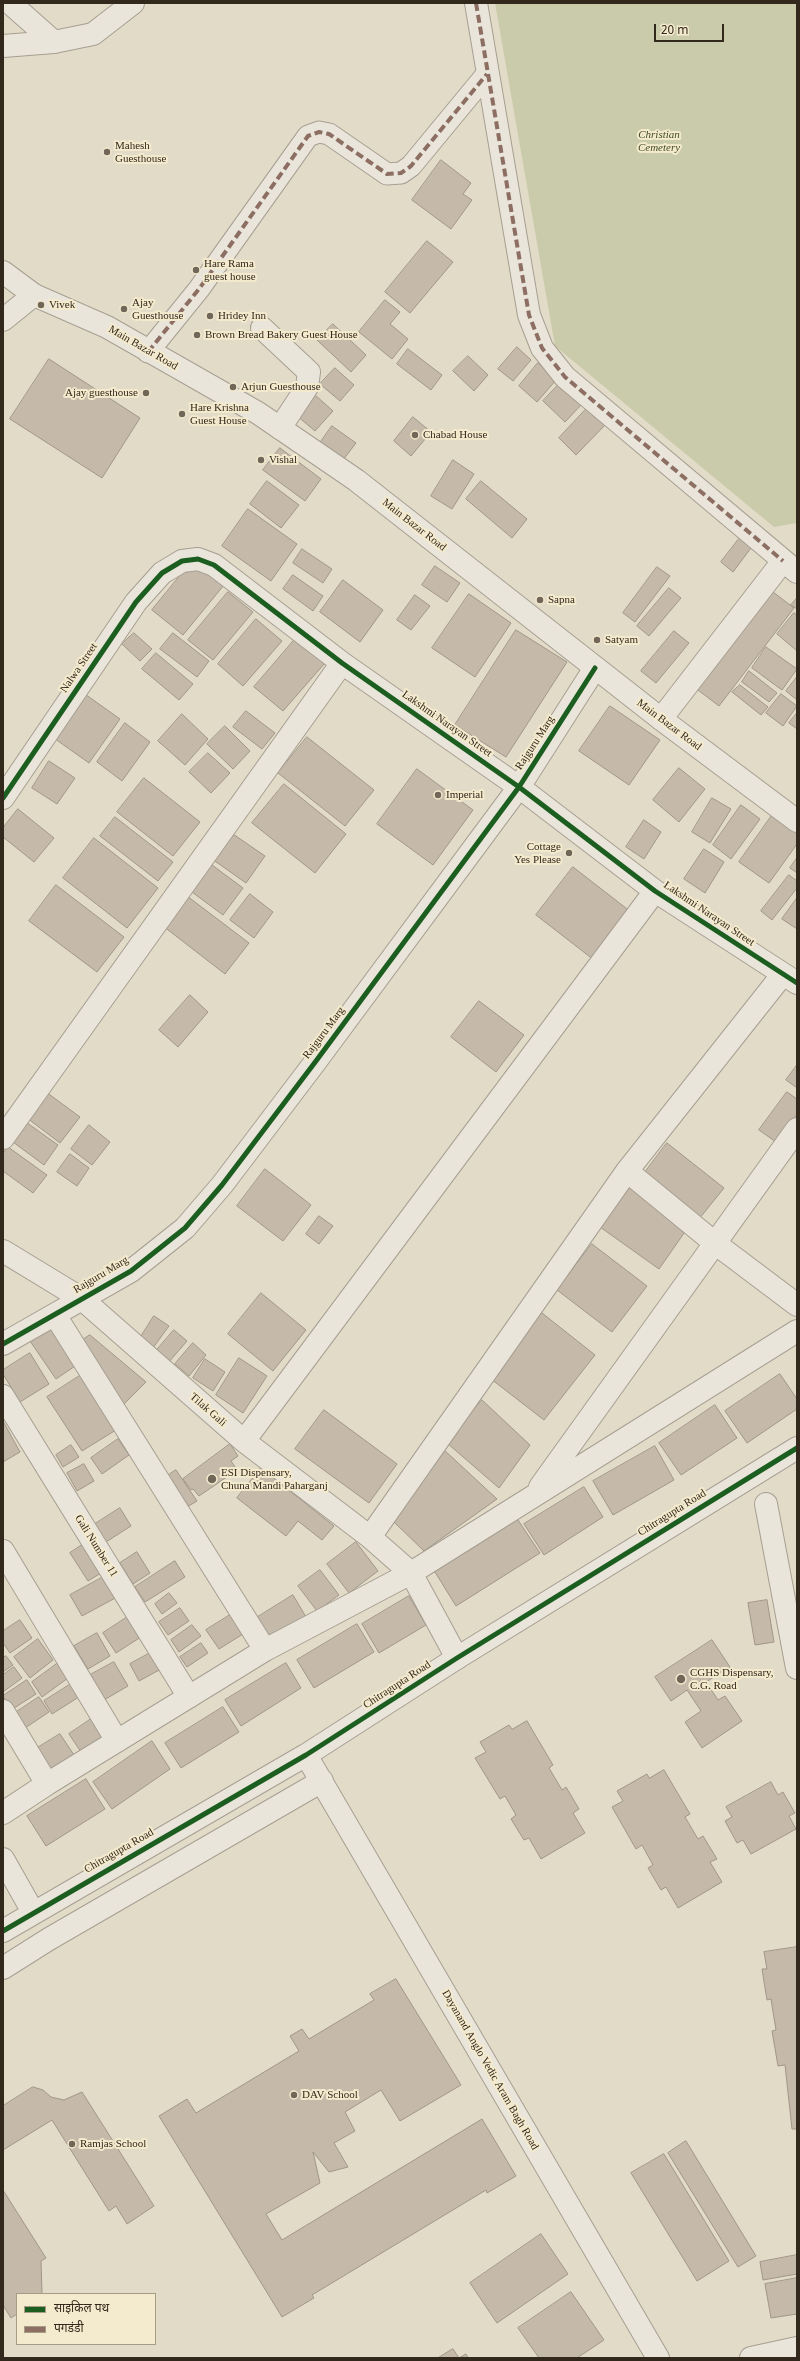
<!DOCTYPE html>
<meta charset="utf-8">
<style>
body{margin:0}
#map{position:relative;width:800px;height:2361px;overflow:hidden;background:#e2dbc8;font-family:Georgia,"Noto Sans Devanagari",serif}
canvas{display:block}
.frame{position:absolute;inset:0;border:4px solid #33281c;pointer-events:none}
.legend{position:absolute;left:16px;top:2293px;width:140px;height:52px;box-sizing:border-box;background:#f4eacd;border:1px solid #a79c86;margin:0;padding:5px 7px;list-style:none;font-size:12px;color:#33281c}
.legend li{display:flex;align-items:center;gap:8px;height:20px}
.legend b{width:20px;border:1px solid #a79c86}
.scale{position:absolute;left:654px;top:24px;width:70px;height:18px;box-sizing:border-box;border:2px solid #33281c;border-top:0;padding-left:5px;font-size:12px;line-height:14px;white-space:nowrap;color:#33281c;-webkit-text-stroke:3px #f4eacd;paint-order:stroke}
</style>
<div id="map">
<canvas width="800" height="2361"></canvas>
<div class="frame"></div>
<ul class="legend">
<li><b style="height:5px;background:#1b5e20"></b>साइकिल पथ</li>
<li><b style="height:5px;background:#8d6e63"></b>पगडंडी</li>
</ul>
<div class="scale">20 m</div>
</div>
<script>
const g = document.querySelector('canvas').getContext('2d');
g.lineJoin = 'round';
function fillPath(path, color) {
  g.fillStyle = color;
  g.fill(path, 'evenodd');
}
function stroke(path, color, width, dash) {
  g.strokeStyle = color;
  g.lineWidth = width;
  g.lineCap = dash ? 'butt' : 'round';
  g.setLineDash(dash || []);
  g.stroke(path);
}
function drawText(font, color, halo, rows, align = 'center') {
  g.font = font + ' Georgia,serif';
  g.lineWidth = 4;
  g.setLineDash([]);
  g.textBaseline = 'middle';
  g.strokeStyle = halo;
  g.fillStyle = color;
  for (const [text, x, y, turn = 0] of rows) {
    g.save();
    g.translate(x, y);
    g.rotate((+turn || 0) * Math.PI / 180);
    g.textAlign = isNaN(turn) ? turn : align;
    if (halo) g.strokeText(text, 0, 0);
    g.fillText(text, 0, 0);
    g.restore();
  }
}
fillPath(new Path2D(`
 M 495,3 L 797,3 L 797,523 L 774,527 L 555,346 Z`), '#cacbaa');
const building = new Path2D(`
 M 441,160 L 471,183 L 463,194 L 472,200 L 451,229 L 412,200 Z
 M 427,241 L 453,262 L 410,313 L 385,292 Z
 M 385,300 L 400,312 L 390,324 L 408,339 L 392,359 L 359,332 Z
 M 333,324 L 366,355 L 351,372 L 317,340 Z
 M 517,347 L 531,360 L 513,381 L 498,369 Z
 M 408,349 L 442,375 L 431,390 L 397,364 Z
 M 468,356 L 488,375 L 474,391 L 453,371 Z
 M 49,359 L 140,418 L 102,478 L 10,419 Z
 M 538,363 L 557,379 L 537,402 L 519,386 Z
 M 335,368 L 354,385 L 340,401 L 320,384 Z
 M 560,383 L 582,404 L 565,422 L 543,401 Z
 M 314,394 L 333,411 L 315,431 L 296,415 Z
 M 590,405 L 608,422 L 576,455 L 559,438 Z
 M 413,417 L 431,432 L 411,456 L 394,441 Z
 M 332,426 L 356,443 L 343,460 L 320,443 Z
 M 280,448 L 321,479 L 305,501 L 263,470 Z
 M 453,460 L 474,474 L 452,509 L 431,496 Z
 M 267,481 L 299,505 L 281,528 L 250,504 Z
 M 481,481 L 527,519 L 512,538 L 466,499 Z
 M 248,509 L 297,544 L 271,581 L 222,546 Z
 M 742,535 L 754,544 L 733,572 L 721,562 Z
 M 302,549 L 332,569 L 323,583 L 293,563 Z
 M 193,560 L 224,585 L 183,635 L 152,610 Z
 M 435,566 L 460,583 L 447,602 L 422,585 Z
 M 657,567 L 670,576 L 635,622 L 623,613 Z
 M 293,575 L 323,596 L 313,611 L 283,589 Z
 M 343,580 L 383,610 L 360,642 L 320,612 Z
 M 669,588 L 681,598 L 649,636 L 637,626 Z
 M 228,592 L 253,612 L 213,660 L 188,640 Z
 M 773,592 L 794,608 L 719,706 L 698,690 Z
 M 469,594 L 511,623 L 475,677 L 432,648 Z
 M 415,595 L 430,606 L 411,630 L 397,620 Z
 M 797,598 L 797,609 L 791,605 Z
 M 794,613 L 797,615 L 797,651 L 777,634 Z
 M 256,619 L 282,641 L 243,686 L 218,664 Z
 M 516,630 L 567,662 L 506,757 L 455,725 Z
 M 674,631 L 689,643 L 656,683 L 641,671 Z
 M 134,633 L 152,649 L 140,661 L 122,644 Z
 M 173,633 L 209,661 L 197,677 L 160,649 Z
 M 296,638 L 325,663 L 283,711 L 254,687 Z
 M 766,647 L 797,669 L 782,690 L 752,668 Z
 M 156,653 L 193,684 L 179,700 L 142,669 Z
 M 749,671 L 777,693 L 769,702 L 742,682 Z
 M 797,677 L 797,700 L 786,691 Z
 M 740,685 L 768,707 L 761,715 L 732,692 Z
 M 82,692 L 120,719 L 89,763 L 51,736 Z
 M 781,694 L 797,706 L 783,726 L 766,713 Z
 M 610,706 L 660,740 L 629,785 L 579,751 Z
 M 246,711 L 275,733 L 262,749 L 233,727 Z
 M 797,713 L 797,729 L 789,723 Z
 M 182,714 L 208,739 L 185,765 L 158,741 Z
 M 125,723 L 150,742 L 122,781 L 97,762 Z
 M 225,726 L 250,751 L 233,769 L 207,744 Z
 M 307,737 L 374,790 L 345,826 L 278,773 Z
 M 208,753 L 230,773 L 211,793 L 189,772 Z
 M 49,761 L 75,778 L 57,804 L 32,788 Z
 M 679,768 L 705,789 L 679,822 L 653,800 Z
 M 417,769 L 473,810 L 433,865 L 377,824 Z
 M 144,778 L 200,822 L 173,856 L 117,812 Z
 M 284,784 L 346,834 L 315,873 L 252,823 Z
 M 712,798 L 731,809 L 710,843 L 692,832 Z
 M 741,805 L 760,819 L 731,859 L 713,845 Z
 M 18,809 L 54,838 L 34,862 L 3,837 L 3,828 Z
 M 773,814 L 797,831 L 797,844 L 769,883 L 739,862 Z
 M 115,817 L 173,862 L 158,881 L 100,836 Z
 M 644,820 L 661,832 L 644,859 L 626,847 Z
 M 230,832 L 265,856 L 246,883 L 212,859 Z
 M 94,838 L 158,888 L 127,928 L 63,878 Z
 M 704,849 L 724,862 L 705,893 L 684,879 Z
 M 797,858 L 797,873 L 790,868 Z
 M 212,865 L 243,888 L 223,915 L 192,892 Z
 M 573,867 L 631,912 L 594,960 L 536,915 Z
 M 789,875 L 797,881 L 797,888 L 772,920 L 761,911 Z
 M 56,885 L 124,937 L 97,972 L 29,921 Z
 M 250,894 L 273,912 L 254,938 L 230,920 Z
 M 187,896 L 249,943 L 225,974 L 163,926 Z
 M 797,898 L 797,929 L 782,919 Z
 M 190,995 L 208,1012 L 178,1047 L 159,1030 Z
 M 479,1001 L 524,1035 L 496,1072 L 451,1037 Z
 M 797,1065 L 797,1088 L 786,1080 Z
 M 42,1089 L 80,1117 L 60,1143 L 23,1115 Z
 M 787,1092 L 797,1099 L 797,1114 L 776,1142 L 759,1130 Z
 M 23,1120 L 58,1145 L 44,1165 L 9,1139 Z
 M 89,1125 L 110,1142 L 92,1165 L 71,1149 Z
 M 667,1143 L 724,1188 L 699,1219 L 643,1175 Z
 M 8,1147 L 47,1175 L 33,1193 L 3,1171 L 3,1154 Z
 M 70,1154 L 89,1168 L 77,1186 L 57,1172 Z
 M 265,1169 L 311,1205 L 283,1241 L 237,1206 Z
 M 630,1185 L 689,1226 L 659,1269 L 600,1227 Z
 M 319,1216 L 333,1226 L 319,1244 L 306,1234 Z
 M 592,1244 L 647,1286 L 612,1332 L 557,1290 Z
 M 261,1293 L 306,1330 L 273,1371 L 228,1334 Z
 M 542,1313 L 595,1355 L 544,1420 L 491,1379 Z
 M 154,1316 L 169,1326 L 150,1352 L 137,1343 Z
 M 53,1326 L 78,1364 L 56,1379 L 30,1341 Z
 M 174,1330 L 187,1341 L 168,1363 L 155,1352 Z
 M 90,1335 L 146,1382 L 121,1407 L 78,1343 Z
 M 193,1343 L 206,1355 L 189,1376 L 175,1364 Z
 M 30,1353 L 49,1384 L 20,1402 L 3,1374 L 3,1370 Z
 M 239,1358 L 267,1376 L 243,1413 L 216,1395 Z
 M 205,1359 L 225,1372 L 213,1391 L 193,1378 Z
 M 780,1374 L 797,1399 L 797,1409 L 747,1443 L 725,1411 Z
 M 81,1375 L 116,1430 L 82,1451 L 47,1397 Z
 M 482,1400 L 530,1445 L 499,1488 L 447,1443 Z
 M 715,1405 L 737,1438 L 681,1475 L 659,1443 Z
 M 324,1410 L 397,1464 L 369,1503 L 295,1449 Z
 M 3,1421 L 20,1452 L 3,1462 Z
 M 118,1439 L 129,1455 L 102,1474 L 91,1458 Z
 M 230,1444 L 238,1456 L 231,1461 L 237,1470 L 199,1496 L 193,1489 L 191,1490 L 183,1479 Z
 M 71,1445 L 79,1457 L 63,1467 L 56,1455 Z
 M 655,1446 L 674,1480 L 613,1515 L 593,1481 Z
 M 443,1449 L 497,1499 L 424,1551 L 394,1522 Z
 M 84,1464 L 94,1481 L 77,1491 L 67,1473 Z
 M 261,1468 L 334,1526 L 322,1540 L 298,1521 L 286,1536 L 237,1498 Z
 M 176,1470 L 197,1501 L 185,1508 L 164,1478 Z
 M 584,1487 L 603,1517 L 544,1555 L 524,1524 Z
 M 120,1508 L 131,1526 L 106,1542 L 95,1524 Z
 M 518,1520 L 540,1553 L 456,1606 L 435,1572 Z
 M 88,1541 L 106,1570 L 88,1581 L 70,1553 Z
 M 356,1542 L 378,1571 L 349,1593 L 327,1564 Z
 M 137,1552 L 150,1573 L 133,1584 L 120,1563 Z
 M 175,1561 L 185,1577 L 145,1602 L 135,1587 Z
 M 320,1570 L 339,1595 L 317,1611 L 298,1586 Z
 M 107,1575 L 119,1596 L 82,1616 L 70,1595 Z
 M 169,1593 L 177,1603 L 162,1614 L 155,1604 Z
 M 293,1595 L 306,1617 L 266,1641 L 253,1620 Z
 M 409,1596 L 426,1625 L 379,1653 L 362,1624 Z
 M 767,1600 L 774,1642 L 755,1645 L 748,1603 Z
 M 180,1608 L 189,1621 L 168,1635 L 159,1622 Z
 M 132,1614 L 144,1635 L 116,1653 L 103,1633 Z
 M 230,1615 L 243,1634 L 219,1649 L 206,1630 Z
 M 20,1620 L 32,1638 L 10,1653 L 3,1643 L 3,1631 Z
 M 357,1624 L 374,1652 L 314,1688 L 297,1660 Z
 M 192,1625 L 201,1636 L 179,1652 L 171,1640 Z
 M 97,1633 L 110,1656 L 88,1669 L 74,1646 Z
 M 38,1639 L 53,1660 L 30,1678 L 14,1657 Z
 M 712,1640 L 730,1667 L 706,1682 L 718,1700 L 725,1696 L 742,1721 L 702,1748 L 685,1722 L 701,1711 L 687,1690 L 671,1701 L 655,1677 Z
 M 201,1643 L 208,1653 L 187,1667 L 180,1657 Z
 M 152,1652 L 161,1669 L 139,1681 L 130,1664 Z
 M 6,1656 L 13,1665 L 3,1672 L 3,1658 Z
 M 114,1662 L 128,1686 L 104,1700 L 90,1675 Z
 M 58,1663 L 68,1678 L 42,1697 L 32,1682 Z
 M 286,1663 L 301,1688 L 241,1726 L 225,1700 Z
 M 14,1667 L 22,1678 L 3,1692 L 3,1675 Z
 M 27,1680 L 36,1694 L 11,1710 L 3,1696 Z
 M 74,1682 L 82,1695 L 52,1714 L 44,1701 Z
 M 39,1697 L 49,1712 L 22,1730 L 12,1715 Z
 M 223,1707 L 239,1732 L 181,1768 L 165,1743 Z
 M 94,1717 L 106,1736 L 81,1752 L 69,1734 Z
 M 527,1721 L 553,1765 L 549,1768 L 562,1790 L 566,1787 L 579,1809 L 573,1813 L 585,1833 L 541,1859 L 529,1838 L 524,1840 L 511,1819 L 516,1815 L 505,1796 L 500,1799 L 475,1758 L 486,1752 L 480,1742 L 509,1725 L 512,1729 Z
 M 60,1734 L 74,1755 L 48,1772 L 34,1750 Z
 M 152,1741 L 170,1769 L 112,1809 L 93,1782 Z
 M 664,1770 L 690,1814 L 685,1817 L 698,1839 L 703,1836 L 717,1859 L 710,1862 L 722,1882 L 678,1908 L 666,1887 L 661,1890 L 648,1868 L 653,1865 L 642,1845 L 636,1849 L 612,1807 L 623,1801 L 617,1791 L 647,1774 L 649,1778 Z
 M 86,1779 L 105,1809 L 46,1846 L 27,1816 Z
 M 771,1782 L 778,1795 L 783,1792 L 795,1813 L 789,1816 L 796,1829 L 751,1854 L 743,1840 L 737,1843 L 725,1821 L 732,1817 L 726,1807 Z
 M 797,1947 L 797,2129 L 792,2129 L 785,2065 L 778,2066 L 772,2031 L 776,2030 L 771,1999 L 767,2000 L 762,1969 L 767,1969 L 764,1952 Z
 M 396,1979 L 461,2085 L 400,2121 L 381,2090 L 345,2112 L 355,2131 L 334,2143 L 348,2167 L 329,2172 L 313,2152 L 320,2183 L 266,2214 L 282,2240 L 482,2119 L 516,2176 L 487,2193 L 486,2190 L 312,2295 L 314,2298 L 282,2317 L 159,2116 L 187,2099 L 196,2113 L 299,2051 L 290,2036 L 302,2029 L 309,2039 L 374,2000 L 370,1994 Z
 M 33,2087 L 43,2090 L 51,2097 L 64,2100 L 82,2092 L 154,2206 L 127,2224 L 116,2206 L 109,2211 L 52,2120 L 3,2150 L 3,2106 Z
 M 686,2141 L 756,2256 L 738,2267 L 668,2153 Z
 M 664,2154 L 729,2261 L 697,2281 L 631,2173 Z
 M 3,2190 L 46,2258 L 41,2261 L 42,2294 L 17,2294 L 17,2314 L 11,2318 L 3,2305 Z
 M 541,2234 L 568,2274 L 497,2323 L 470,2283 Z
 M 797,2255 L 797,2274 L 763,2280 L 760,2262 Z
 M 797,2278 L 797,2314 L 771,2318 L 765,2284 Z
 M 571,2292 L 604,2340 L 577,2358 L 539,2358 L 518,2328 Z
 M 453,2349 L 459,2358 L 466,2354 L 468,2358 L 438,2358 Z`);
fillPath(building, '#c5b9a9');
stroke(building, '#a19688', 1);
const pedestrian = new Path2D(`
 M 148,352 L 199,289 L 308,136 L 319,132 L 329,134 L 387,174 L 401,173 L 411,166 L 487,74`);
const minor = new Path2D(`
 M 10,3 L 54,42
 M 476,3 L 529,315 L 542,348 L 565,377 L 797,572
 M 3,320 L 34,295
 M 262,328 L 309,372 L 307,387 L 280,428
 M 661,719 L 783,561
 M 3,798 L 136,602 L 162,573 L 182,561 L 198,559 L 214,565 L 342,663 L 519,787 L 655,891 L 797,983
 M 3,1138 L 342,663
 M 627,1171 L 716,1244 L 797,1305
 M 3,1251 L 82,1299 L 244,1441 L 370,1537 L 411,1573 L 457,1658
 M 55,1315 L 265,1650
 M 3,1344 L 131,1271 L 185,1228 L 222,1185 L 316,1061 L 519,787 L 595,668
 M 3,1396 L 189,1697
 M 244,1441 L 655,891
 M 540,1487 L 797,1129
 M 766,1504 L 797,1668
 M 370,1537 L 627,1171 L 783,974
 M 3,1551 L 117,1741
 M 3,1711 L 47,1784
 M 3,1813 L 47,1784 L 265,1650 L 411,1573 L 797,1331
 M 3,1859 L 33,1912`);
const tertiary = new Path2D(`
 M 3,46 L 54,42 L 93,34 L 133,3
 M 3,272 L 34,295 L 107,327 L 258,413 L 356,480 L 661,719 L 797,821
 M 306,1755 L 658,2358
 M 3,1931 L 306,1755 L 457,1658 L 797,1448
 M 3,1968 L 49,1939 L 322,1781
 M 751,2358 L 797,2348`);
stroke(pedestrian, '#a69f92', 23);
stroke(minor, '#a69f92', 24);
stroke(tertiary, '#a69f92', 24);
stroke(pedestrian, '#eae5da', 21);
stroke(minor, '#eae5da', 22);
stroke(tertiary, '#eae5da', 22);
stroke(new Path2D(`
 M 476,3 L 529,315 L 542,348 L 565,377 L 783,561
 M 148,352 L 199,289 L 308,136 L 319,132 L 329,134 L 387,174 L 401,173 L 411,166 L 487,74`), '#8d6e63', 4, [8, 4]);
stroke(new Path2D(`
 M 3,798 L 136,602 L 162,573 L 182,561 L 198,559 L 214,565 L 342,663 L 519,787 L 655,891 L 797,983
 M 3,1344 L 131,1271 L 185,1228 L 222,1185 L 316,1061 L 519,787 L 595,668
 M 3,1931 L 306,1755 L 457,1658 L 797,1448`), '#1b5e20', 5);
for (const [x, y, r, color] of [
 [107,152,4,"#706758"],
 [196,270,4,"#706758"],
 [41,305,4,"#706758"],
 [124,309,4,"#706758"],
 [210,316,4,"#706758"],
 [197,335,4,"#706758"],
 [233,387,4,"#706758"],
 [146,393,4,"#706758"],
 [182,414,4,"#706758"],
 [415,435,4,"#706758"],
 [261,460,4,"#706758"],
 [540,600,4,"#706758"],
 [597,640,4,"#706758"],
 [438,795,4,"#706758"],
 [569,853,4,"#706758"],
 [212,1479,5,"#706758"],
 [681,1679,5,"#706758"],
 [294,2095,4,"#706758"],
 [72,2144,4,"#706758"]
]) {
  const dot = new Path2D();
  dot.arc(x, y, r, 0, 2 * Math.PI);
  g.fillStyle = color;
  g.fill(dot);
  stroke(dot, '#f4eacd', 1.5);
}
drawText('italic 11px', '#424f23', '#f4eacd', [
 ["Christian",659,135],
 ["Cemetery",659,148]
]);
drawText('11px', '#33281c', '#f4eacd', [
 ["Mahesh",115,146],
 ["Guesthouse",115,159],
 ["Hare Rama",204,264],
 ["guest house",204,277],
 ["Ajay",132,303],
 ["Guesthouse",132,316],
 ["Vivek",49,305],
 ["Hridey Inn",218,316],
 ["Brown Bread Bakery Guest House",205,335],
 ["Arjun Guesthouse",241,387],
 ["Ajay guesthouse",138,393,"right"],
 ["Hare Krishna",190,408],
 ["Guest House",190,421],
 ["Chabad House",423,435],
 ["Vishal",269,460],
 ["Sapna",548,600],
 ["Satyam",605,640],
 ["Imperial",446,795],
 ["Cottage",561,847,"right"],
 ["Yes Please",561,860,"right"],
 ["ESI Dispensary,",221,1473],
 ["Chuna Mandi Paharganj",221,1486],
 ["CGHS Dispensary,",690,1673],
 ["C.G. Road",690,1686],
 ["DAV School",302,2095],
 ["Ramjas School",80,2144]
], 'left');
drawText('11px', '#33281c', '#f4eacd', [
 ["Main Bazar Road",143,348,30],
 ["Main Bazar Road",414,525,38],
 ["Nalwa Street",79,668,-56],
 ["Lakshmi Narayan Street",447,724,35],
 ["Main Bazar Road",669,725,37],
 ["Rajguru Marg",535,743,-57],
 ["Lakshmi Narayan Street",709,914,34],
 ["Rajguru Marg",324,1033,-53],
 ["Rajguru Marg",101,1275,-31],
 ["Tilak Gali",208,1410,41],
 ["Chitragupta Road",672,1513,-32],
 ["Gali Number 11",96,1546,58],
 ["Chitragupta Road",397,1685,-33],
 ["Chitragupta Road",119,1851,-30],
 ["Dayanand Anglo Vedic Aram Bagh Road",490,2070,60]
]);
</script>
